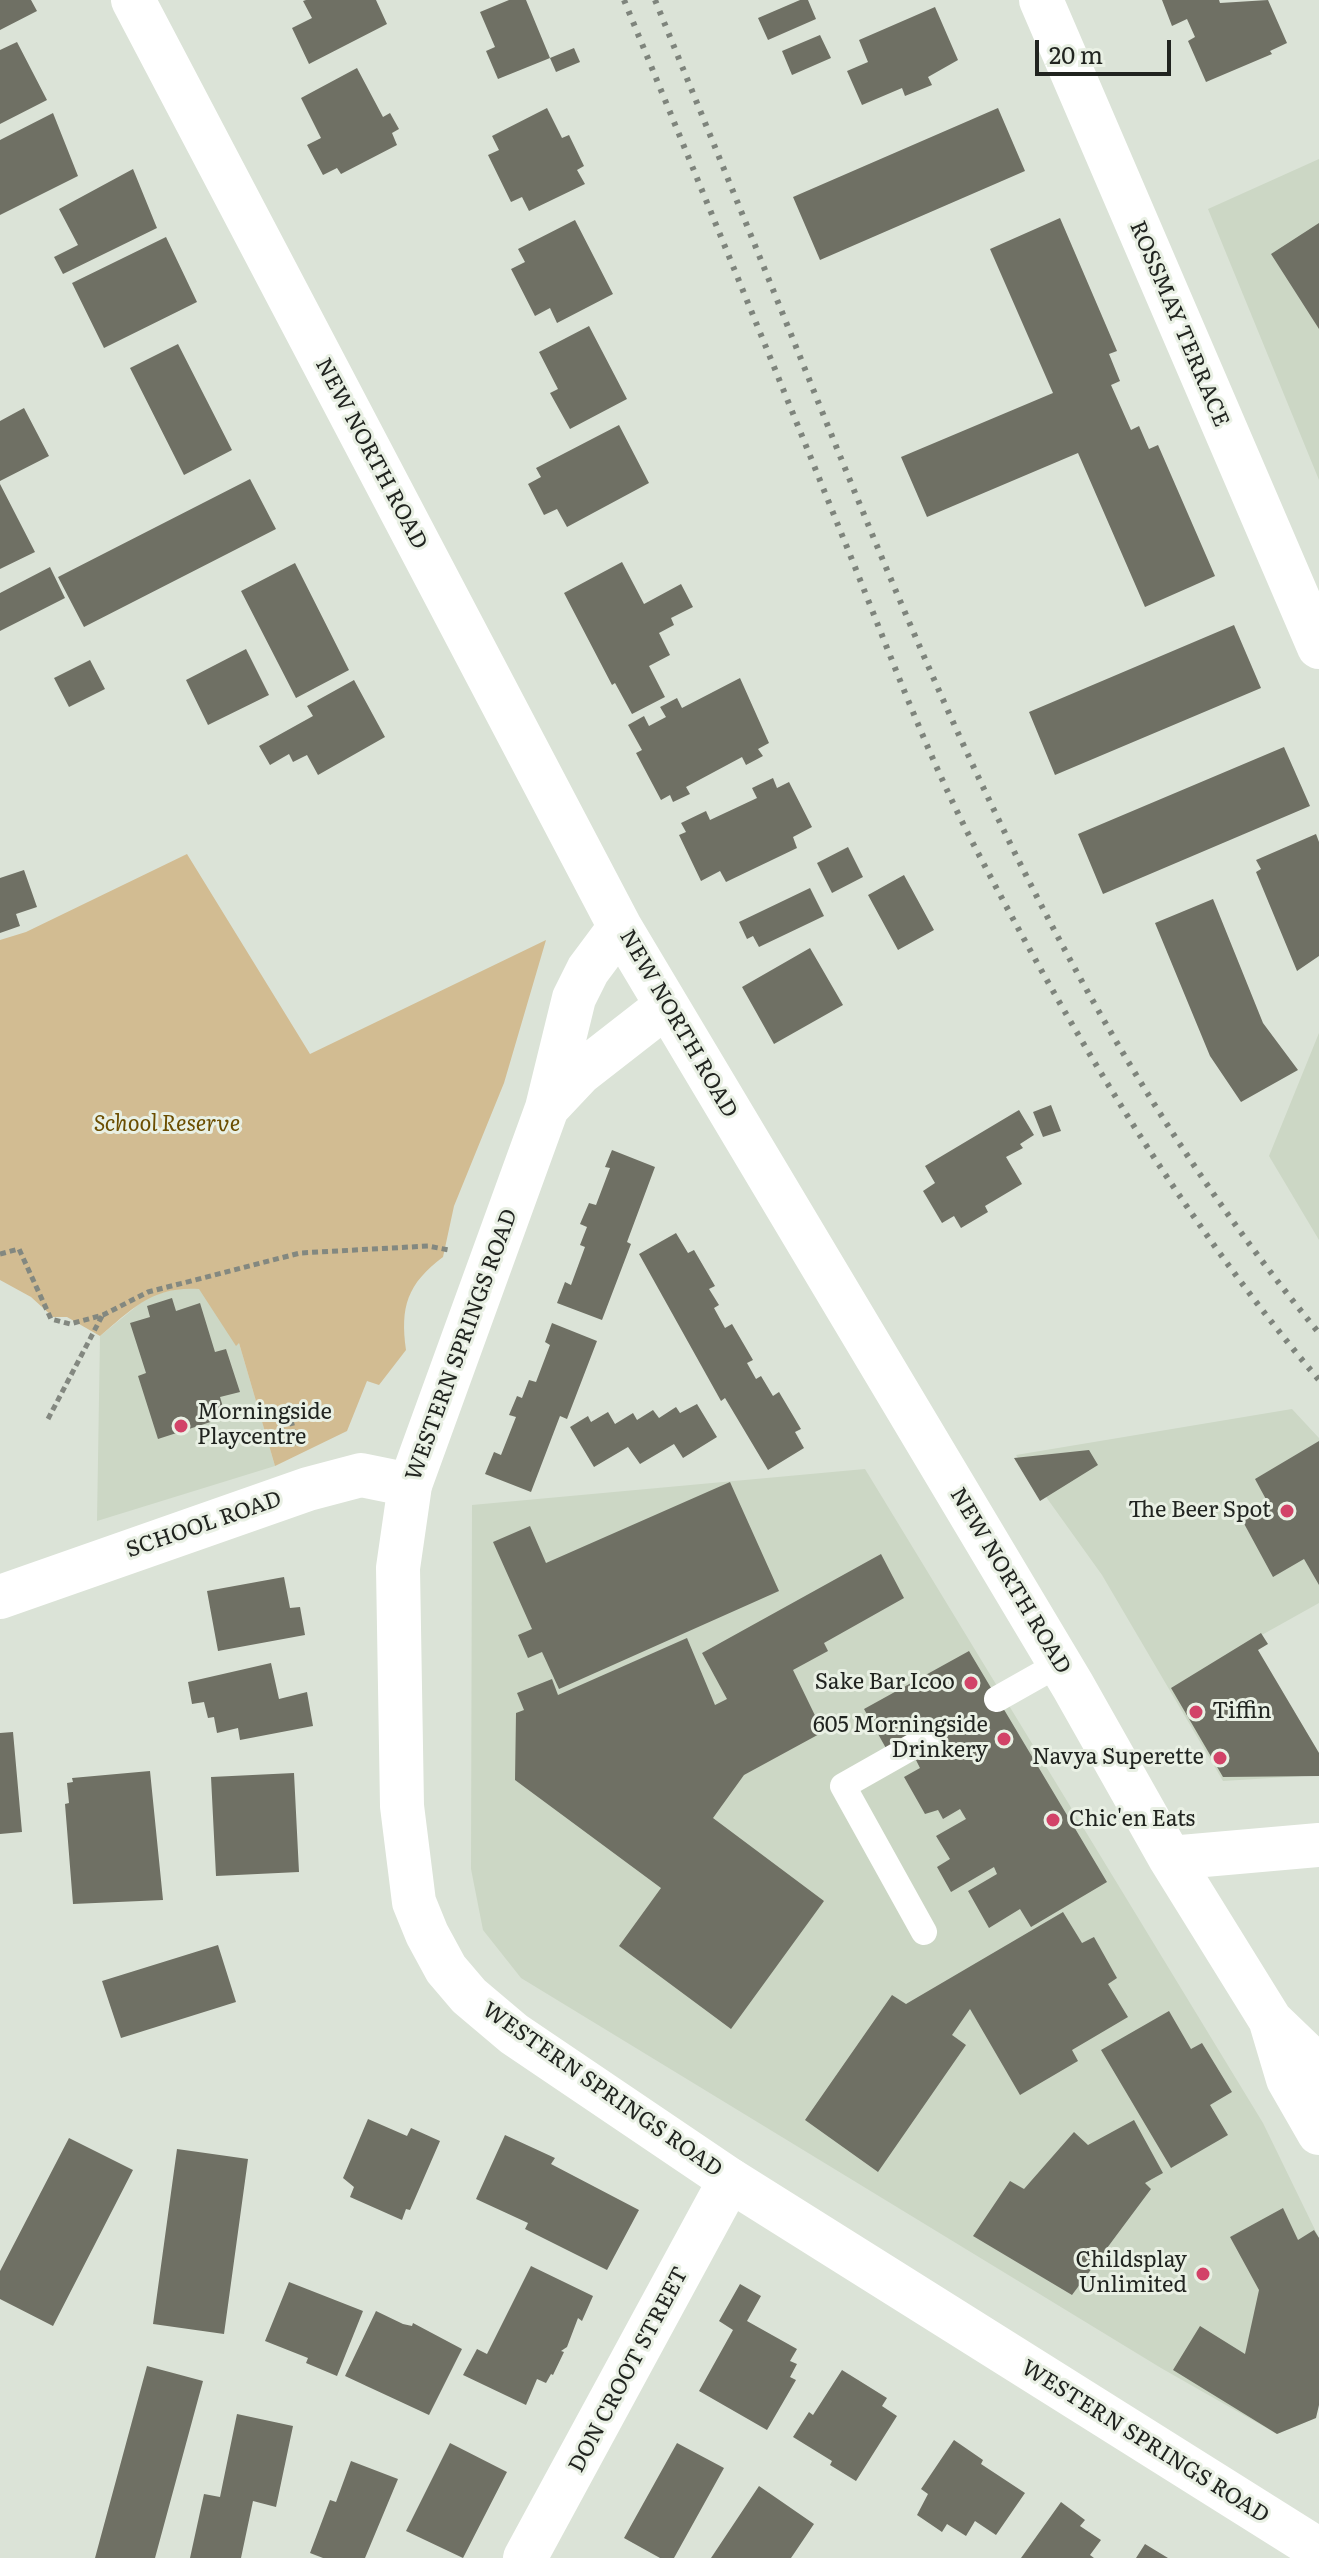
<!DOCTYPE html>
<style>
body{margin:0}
#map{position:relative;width:1319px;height:2558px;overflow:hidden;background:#dbe3d7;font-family:Literata,serif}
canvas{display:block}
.scale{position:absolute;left:1035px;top:40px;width:136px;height:36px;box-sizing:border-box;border:4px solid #212420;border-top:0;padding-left:10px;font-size:24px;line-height:28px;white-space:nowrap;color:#212420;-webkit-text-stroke:6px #e9f0e4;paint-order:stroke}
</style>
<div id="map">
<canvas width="1319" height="2558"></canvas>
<div class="scale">20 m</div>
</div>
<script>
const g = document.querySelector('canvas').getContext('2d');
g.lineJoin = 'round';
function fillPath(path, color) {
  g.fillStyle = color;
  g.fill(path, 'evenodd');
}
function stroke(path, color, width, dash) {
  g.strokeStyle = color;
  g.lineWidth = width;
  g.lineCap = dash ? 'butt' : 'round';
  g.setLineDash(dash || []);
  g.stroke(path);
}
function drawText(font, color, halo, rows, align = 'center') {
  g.font = font + ' Literata,serif';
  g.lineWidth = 6;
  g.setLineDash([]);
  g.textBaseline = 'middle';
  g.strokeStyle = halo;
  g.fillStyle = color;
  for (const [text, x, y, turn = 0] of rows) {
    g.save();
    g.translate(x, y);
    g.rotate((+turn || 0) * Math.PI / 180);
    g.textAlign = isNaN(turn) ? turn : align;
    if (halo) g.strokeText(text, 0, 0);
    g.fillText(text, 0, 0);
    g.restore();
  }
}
fillPath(new Path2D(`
 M 1319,159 L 1319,480 L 1208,209 Z
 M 1319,1033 L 1319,1240 L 1269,1156 Z
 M 220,1278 L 275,1466 L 97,1521 L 100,1336 L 149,1296 Z
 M 1292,1409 L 1319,1438 L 1319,1603 L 1251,1641 L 1319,1753 L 1319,1775 L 1223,1781 L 1102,1575 L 1016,1455 Z
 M 865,1469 L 1263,2123 L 1319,2238 L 1316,2418 L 1277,2434 L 1161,2368 L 521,1978 L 483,1930 L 471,1869 L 472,1505 Z`), '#ccd7c5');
fillPath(new Path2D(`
 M 187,854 L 310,1054 L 546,940 L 504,1083 L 454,1206 L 443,1257 C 407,1284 400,1307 406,1350 L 379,1385 L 367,1381 L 347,1431 L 275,1466 L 239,1343 L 236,1346 L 199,1289 C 153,1286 133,1308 100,1336 L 67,1317 L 53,1317 L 31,1297 L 0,1280 L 0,940 L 26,932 Z`), '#d2bc92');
fillPath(new Path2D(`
 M 0,0 L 31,0 L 37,11 L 0,30 Z
 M 306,0 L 376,0 L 387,24 L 309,64 L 292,28 L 312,18 L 303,1 Z
 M 509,0 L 526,0 L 550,58 L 498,79 L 486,51 L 495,47 L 480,12 Z
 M 800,0 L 808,0 L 816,19 L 768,40 L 758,18 Z
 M 1162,0 L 1219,0 L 1220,3 L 1268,0 L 1287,43 L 1270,51 L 1272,54 L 1206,82 L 1188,41 L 1195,37 L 1187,19 L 1172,26 Z
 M 935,7 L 958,60 L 928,77 L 932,85 L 905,96 L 902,88 L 862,105 L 847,71 L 868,62 L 859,40 Z
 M 820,35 L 831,58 L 792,75 L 782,51 Z
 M 17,42 L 47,100 L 0,124 L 0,50 Z
 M 574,48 L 580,62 L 556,72 L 550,58 Z
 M 357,68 L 383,117 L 390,113 L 399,129 L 392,133 L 397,145 L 341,174 L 337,168 L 323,175 L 307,145 L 321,138 L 301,98 Z
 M 547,108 L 562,138 L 569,135 L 584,166 L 577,170 L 585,184 L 529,211 L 522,197 L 511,202 L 488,155 L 499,150 L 492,136 Z
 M 998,108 L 1025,171 L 820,260 L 793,197 Z
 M 53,113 L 78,176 L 0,215 L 0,140 Z
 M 133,169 L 157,228 L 63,274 L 54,257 L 78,245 L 59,209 Z
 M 1060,218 L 1117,351 L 1109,354 L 1120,381 L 1111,385 L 1131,430 L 1139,426 L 1149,449 L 1158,445 L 1215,576 L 1145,607 L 1078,453 L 927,517 L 901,457 L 1053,393 L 990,249 Z
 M 575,220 L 613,294 L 557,323 L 550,308 L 535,316 L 511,269 L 525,262 L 518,249 Z
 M 1319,223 L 1319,329 L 1271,254 Z
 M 166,237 L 197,302 L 104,348 L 72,283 Z
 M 589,326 L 627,399 L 570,429 L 550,393 L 558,389 L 539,352 Z
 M 178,344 L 232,450 L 184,475 L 130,368 Z
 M 24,408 L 49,456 L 0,481 L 0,421 Z
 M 619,425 L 649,483 L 567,527 L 557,509 L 544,515 L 528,484 L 541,477 L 536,468 Z
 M 250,479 L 276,529 L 84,627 L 58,577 Z
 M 0,484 L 35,552 L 0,569 Z
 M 622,562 L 644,604 L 681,584 L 693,607 L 671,618 L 674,625 L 659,633 L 670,655 L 649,666 L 665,697 L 632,714 L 615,683 L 612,685 L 564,593 Z
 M 295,563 L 349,670 L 296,698 L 241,591 Z
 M 50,567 L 65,598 L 0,631 L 0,593 Z
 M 1234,625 L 1261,688 L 1055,775 L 1029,712 Z
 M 246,649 L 269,695 L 208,725 L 186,680 Z
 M 90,660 L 105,689 L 69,707 L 54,678 Z
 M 740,678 L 769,743 L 758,749 L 763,756 L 746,765 L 742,757 L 686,787 L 690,794 L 673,802 L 670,795 L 661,800 L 636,753 L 642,750 L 628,725 L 644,716 L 649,726 L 666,717 L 660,707 L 677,698 L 682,708 Z
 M 354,680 L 385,737 L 318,775 L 307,755 L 293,762 L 289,754 L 270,765 L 259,746 L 313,716 L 307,706 Z
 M 1284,747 L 1310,806 L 1103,894 L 1078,834 Z
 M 773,778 L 777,788 L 789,782 L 812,827 L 793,837 L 797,848 L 726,882 L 720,871 L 701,881 L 679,835 L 686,832 L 681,823 L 706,811 L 710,820 L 757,798 L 752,788 Z
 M 1316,834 L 1319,842 L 1319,956 L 1297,971 L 1256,872 L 1261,869 L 1256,860 Z
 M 848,847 L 863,877 L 832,893 L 817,863 Z
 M 24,870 L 37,907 L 16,914 L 20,926 L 0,933 L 0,878 Z
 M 904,875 L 934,930 L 898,950 L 868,895 Z
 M 810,888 L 824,916 L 759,947 L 753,936 L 747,939 L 739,922 Z
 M 1213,899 L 1263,1023 L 1298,1070 L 1241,1102 L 1210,1056 L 1155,923 Z
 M 810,948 L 843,1005 L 774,1044 L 742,987 Z
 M 1051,1105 L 1061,1131 L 1043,1137 L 1033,1112 Z
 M 1019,1110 L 1034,1135 L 1020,1144 L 1023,1148 L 1006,1157 L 1022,1184 L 985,1206 L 988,1212 L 961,1228 L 954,1216 L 942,1223 L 923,1191 L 935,1183 L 925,1166 Z
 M 612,1150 L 655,1167 L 627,1242 L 631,1244 L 602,1320 L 557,1303 L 565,1282 L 571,1285 L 585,1247 L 580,1245 L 587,1227 L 580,1224 L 589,1203 L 596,1205 L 610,1168 L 605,1167 Z
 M 676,1233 L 688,1253 L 694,1250 L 715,1286 L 709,1289 L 719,1305 L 714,1308 L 725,1328 L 732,1324 L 753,1360 L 747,1363 L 756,1379 L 761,1376 L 773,1396 L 779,1392 L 801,1429 L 795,1432 L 804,1448 L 768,1470 L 725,1398 L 721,1401 L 639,1254 Z
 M 172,1298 L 176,1311 L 200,1303 L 215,1352 L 226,1349 L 240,1392 L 220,1397 L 226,1417 L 158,1439 L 138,1376 L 146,1373 L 130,1323 L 150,1317 L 147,1306 Z
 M 552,1323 L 597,1341 L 567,1419 L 560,1416 L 531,1492 L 485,1474 L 494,1452 L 501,1455 L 516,1417 L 509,1415 L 517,1396 L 522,1398 L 529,1380 L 536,1382 L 550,1345 L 545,1342 Z
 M 697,1404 L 717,1437 L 683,1458 L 674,1444 L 640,1464 L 628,1447 L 594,1467 L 570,1427 L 588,1416 L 591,1422 L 608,1412 L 615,1424 L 633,1413 L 637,1420 L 653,1410 L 659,1418 L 676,1407 L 680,1413 Z
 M 1319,1441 L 1319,1585 L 1304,1559 L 1273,1577 L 1241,1518 L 1268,1503 L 1255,1479 Z
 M 1089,1450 L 1098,1465 L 1040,1501 L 1014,1458 Z
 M 730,1482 L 779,1591 L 559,1689 L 542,1652 L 528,1658 L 518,1635 L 532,1629 L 493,1542 L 530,1526 L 546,1563 Z
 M 881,1554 L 904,1598 L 824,1643 L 828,1651 L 793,1670 L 823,1732 L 744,1775 L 713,1818 L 824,1901 L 731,2029 L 619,1946 L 661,1888 L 515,1780 L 516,1713 L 524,1710 L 517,1693 L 552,1679 L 558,1695 L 687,1638 L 715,1705 L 727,1699 L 702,1653 Z
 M 284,1577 L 290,1608 L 300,1607 L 305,1635 L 218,1651 L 207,1591 Z
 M 1261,1633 L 1268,1644 L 1258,1650 L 1319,1753 L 1319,1776 L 1223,1777 L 1171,1688 Z
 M 969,1651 L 1107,1882 L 1031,1927 L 1020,1909 L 989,1928 L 968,1891 L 997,1874 L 994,1867 L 951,1892 L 937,1867 L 950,1859 L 936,1836 L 966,1819 L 960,1809 L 943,1819 L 938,1810 L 925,1814 L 904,1777 L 920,1768 L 914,1756 L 887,1750 L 864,1709 Z
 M 271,1663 L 279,1699 L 307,1692 L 313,1726 L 240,1740 L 238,1728 L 217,1733 L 214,1717 L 208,1718 L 204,1702 L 192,1704 L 188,1682 Z
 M 13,1732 L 22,1832 L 0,1834 L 0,1733 Z
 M 150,1771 L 163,1900 L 73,1904 L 65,1804 L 69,1803 L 67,1783 L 73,1782 L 72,1778 Z
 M 294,1773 L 299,1872 L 216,1876 L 211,1777 Z
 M 1063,1912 L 1082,1943 L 1094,1937 L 1117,1978 L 1108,1984 L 1128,2017 L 1072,2050 L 1078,2061 L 1020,2095 L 970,2009 L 952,2035 L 966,2045 L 878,2172 L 805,2120 L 892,1995 L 906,2004 Z
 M 218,1945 L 236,2002 L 121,2038 L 102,1981 Z
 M 1169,2011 L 1191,2049 L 1202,2043 L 1232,2092 L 1210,2105 L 1228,2135 L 1171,2168 L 1101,2050 Z
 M 368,2119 L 407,2136 L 411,2128 L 440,2141 L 410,2210 L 406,2209 L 402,2220 L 350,2197 L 354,2187 L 343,2178 Z
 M 1134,2120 L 1163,2173 L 1145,2183 L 1151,2189 L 1072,2295 L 973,2236 L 1010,2181 L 1024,2189 L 1074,2132 L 1088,2145 Z
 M 505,2135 L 555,2158 L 551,2164 L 639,2210 L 607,2270 L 525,2229 L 528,2223 L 476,2199 Z
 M 69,2138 L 133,2170 L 53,2326 L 0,2299 L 0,2271 Z
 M 177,2149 L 248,2159 L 224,2334 L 153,2324 Z
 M 1283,2208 L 1298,2240 L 1314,2230 L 1319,2238 L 1319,2405 L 1316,2418 L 1277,2434 L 1173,2370 L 1200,2326 L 1245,2354 L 1259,2290 L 1230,2237 Z
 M 531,2266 L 593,2296 L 582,2321 L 578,2318 L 567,2347 L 561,2351 L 564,2352 L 553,2375 L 551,2374 L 546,2383 L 537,2379 L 526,2405 L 463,2375 L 477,2349 L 487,2354 Z
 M 289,2282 L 363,2311 L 337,2376 L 306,2363 L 308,2358 L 265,2341 Z
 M 740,2284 L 761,2296 L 747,2321 L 797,2349 L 790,2361 L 797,2364 L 790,2377 L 796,2380 L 767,2430 L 699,2391 L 733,2330 L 719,2321 Z
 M 376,2311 L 403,2324 L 412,2326 L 413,2323 L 462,2349 L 429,2415 L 345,2376 Z
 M 147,2366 L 203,2381 L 155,2558 L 95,2558 Z
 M 842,2370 L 887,2398 L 882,2406 L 897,2416 L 856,2481 L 830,2465 L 832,2461 L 793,2437 L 809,2412 L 813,2415 Z
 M 237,2414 L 293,2426 L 276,2507 L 253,2501 L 241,2558 L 190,2558 L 204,2494 L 220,2497 Z
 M 954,2440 L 983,2460 L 981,2464 L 1025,2493 L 996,2535 L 975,2521 L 966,2536 L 947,2524 L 942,2532 L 917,2515 L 928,2494 L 921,2489 Z
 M 450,2443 L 507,2472 L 463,2558 L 406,2531 Z
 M 677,2443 L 724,2468 L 674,2558 L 660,2558 L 624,2538 Z
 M 351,2461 L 398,2479 L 365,2558 L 323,2558 L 310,2553 L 330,2500 L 336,2502 Z
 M 759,2486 L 814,2524 L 791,2558 L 711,2558 Z
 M 1061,2502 L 1085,2520 L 1080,2526 L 1101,2540 L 1090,2555 L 1094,2558 L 1021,2558 Z
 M 1145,2544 L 1168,2558 L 1136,2558 Z`), '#6f7064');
stroke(new Path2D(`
 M 0,1254 L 19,1249 L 51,1319 L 70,1324 L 103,1315 L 148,1292 L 300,1253 L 428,1246 L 449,1250
 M 48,1419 L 102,1316
 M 291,1420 L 297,1445`), '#838880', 5, [6, 4]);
stroke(new Path2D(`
 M 997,1699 L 1059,1664
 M 924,1932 L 843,1786 L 933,1735`), '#fff', 26);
stroke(new Path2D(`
 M 1041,0 L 1319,647
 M 0,1597 L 308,1489 L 361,1475 L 410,1485
 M 525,2558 L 730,2180`), '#fff', 44);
stroke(new Path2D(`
 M 133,0 L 620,927 L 1073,1686 L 1170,1858 L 1271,2021 L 1319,2067
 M 620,927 L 588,970 L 574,998 L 547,1108 L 410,1485 L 398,1568 L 402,1806 L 414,1902 L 427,1934 L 446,1969 L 469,1996 L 514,2034 L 730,2180 L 1319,2550
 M 547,1108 L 580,1073 L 666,1006
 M 1170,1858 L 1319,1845
 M 1271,2022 L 1288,2079 L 1319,2133`), '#fff', 44);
stroke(new Path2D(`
 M 624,0 C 697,178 770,356 842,535 C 885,640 924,750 977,851 C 1074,1037 1183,1220 1319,1380
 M 655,0 C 710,135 765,269 819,404 C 953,736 1088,1054 1319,1333`), '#7e847c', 6, [4, 8]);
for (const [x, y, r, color] of [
 [181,1426,8,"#d24368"],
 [1287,1511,8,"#d24368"],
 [971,1683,8,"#d24368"],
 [1196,1712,8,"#d24368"],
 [1004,1739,8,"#d24368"],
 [1220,1758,8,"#d24368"],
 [1053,1820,8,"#d24368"],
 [1203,2274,8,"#d24368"]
]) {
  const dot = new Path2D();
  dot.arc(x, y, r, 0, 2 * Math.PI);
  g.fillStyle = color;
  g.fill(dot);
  stroke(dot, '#e9f0e4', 3);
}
drawText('22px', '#212420', '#e9f0e4', [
 ["ROSSMAY TERRACE",1179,324,67],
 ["NEW NORTH ROAD",371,454,62],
 ["NEW NORTH ROAD",678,1024,60],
 ["WESTERN SPRINGS ROAD",462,1345,-70],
 ["SCHOOL ROAD",204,1525,-19],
 ["NEW NORTH ROAD",1010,1581,59],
 ["WESTERN SPRINGS ROAD",602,2090,35],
 ["DON CROOT STREET",629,2370,-62],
 ["WESTERN SPRINGS ROAD",1145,2442,32]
]);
drawText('italic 22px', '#6b4d00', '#e9f0e4', [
 ["School Reserve",167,1125]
]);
drawText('22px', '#212420', '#e9f0e4', [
 ["Morningside",197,1413,"left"],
 ["Playcentre",197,1438,"left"],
 ["The Beer Spot",1271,1511],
 ["Sake Bar Icoo",955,1683],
 ["Tiffin",1212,1712,"left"],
 ["605 Morningside",988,1726],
 ["Drinkery",988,1751],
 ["Navya Superette",1204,1758],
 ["Chic'en Eats",1069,1820,"left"],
 ["Childsplay",1187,2261],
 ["Unlimited",1187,2286]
], 'right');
</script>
